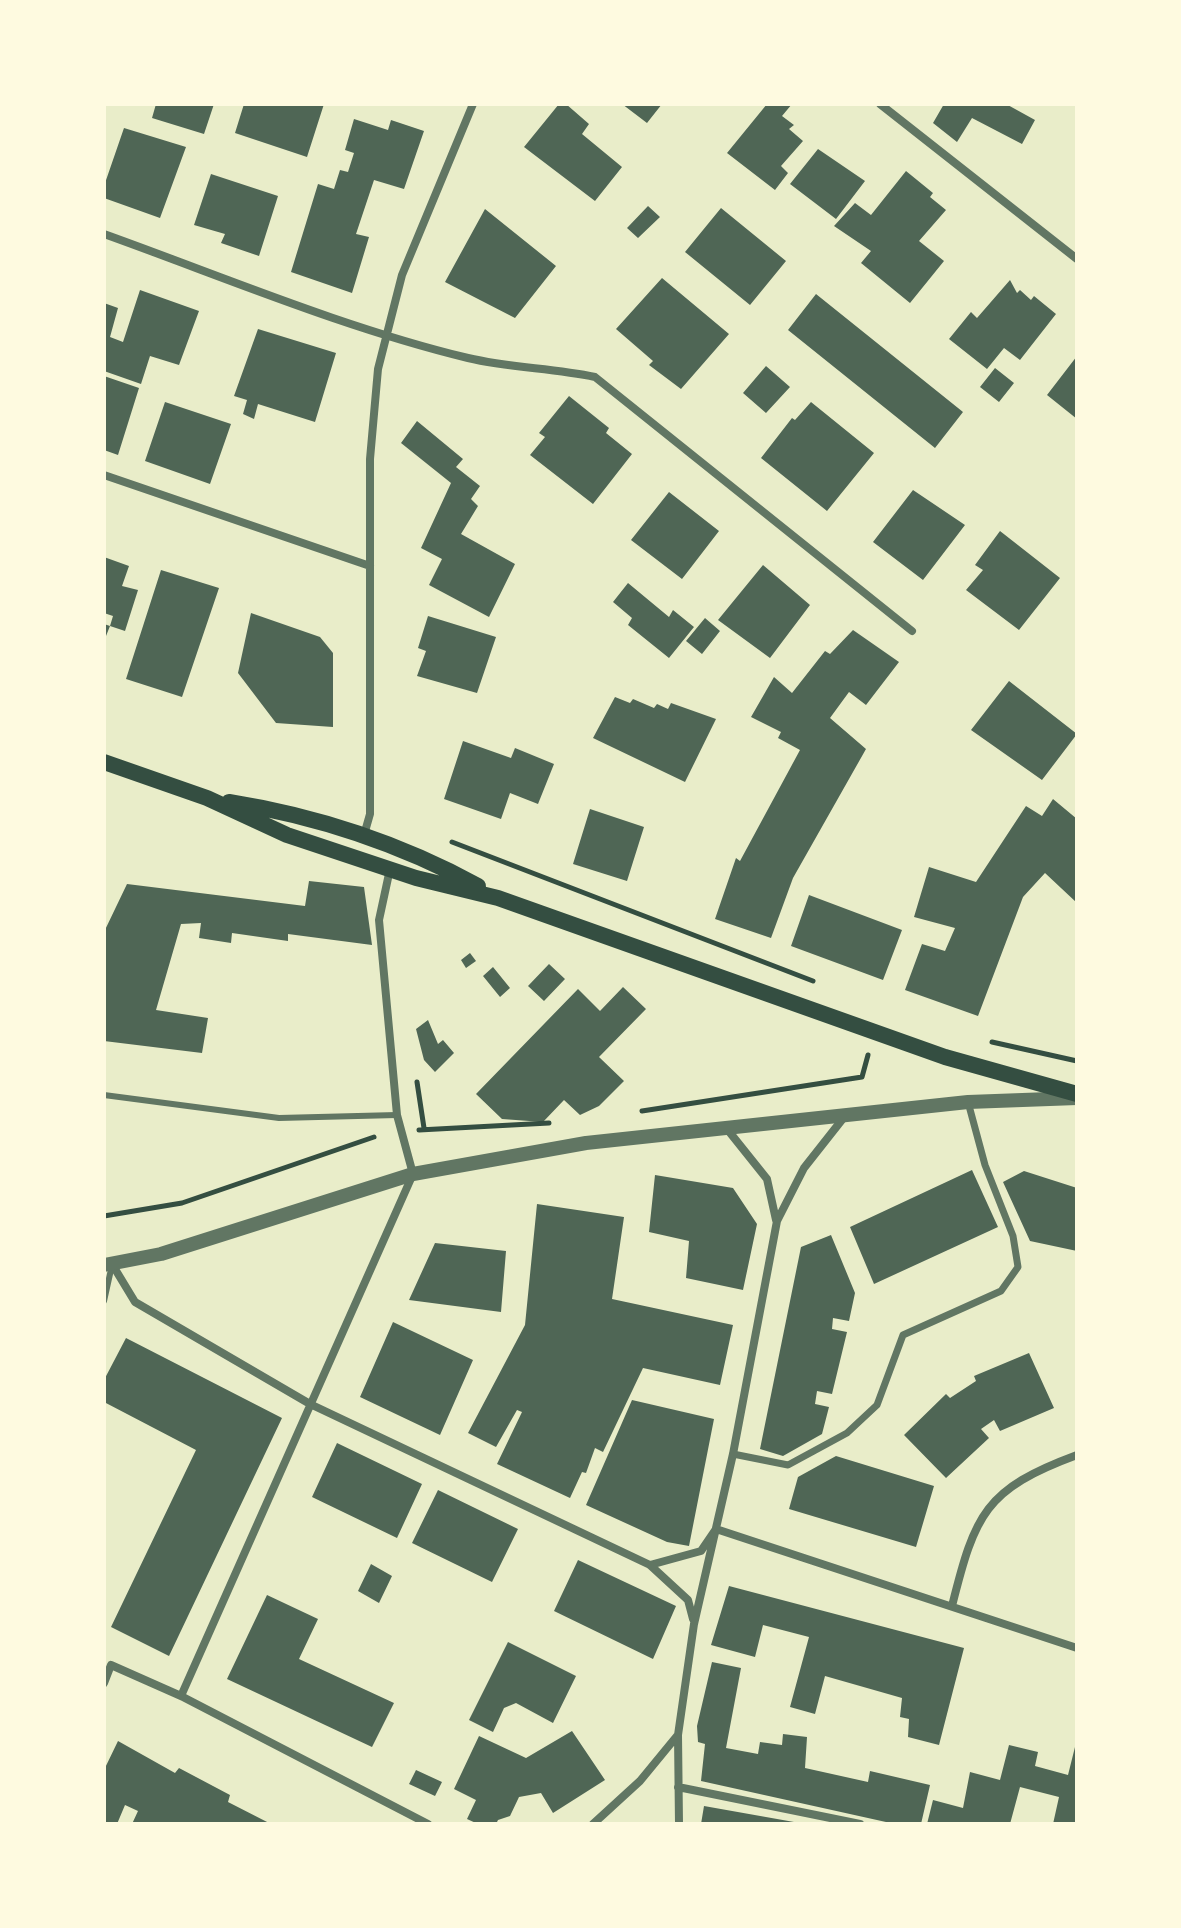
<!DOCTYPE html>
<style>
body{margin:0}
#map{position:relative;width:1181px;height:1928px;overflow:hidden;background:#e9edc9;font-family:"Public Sans",sans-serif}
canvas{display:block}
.frame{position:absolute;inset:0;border:106px solid #fefae0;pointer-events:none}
</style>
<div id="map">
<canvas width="1181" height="1928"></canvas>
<div class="frame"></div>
</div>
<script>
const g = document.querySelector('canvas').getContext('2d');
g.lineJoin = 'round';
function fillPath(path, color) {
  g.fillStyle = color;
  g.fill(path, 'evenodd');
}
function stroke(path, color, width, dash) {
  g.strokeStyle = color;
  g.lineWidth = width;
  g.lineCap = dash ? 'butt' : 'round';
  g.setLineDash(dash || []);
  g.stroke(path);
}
fillPath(new Path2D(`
 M 156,104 L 214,104 L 204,134 L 152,118 Z
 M 244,104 L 324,104 L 307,157 L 235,133 Z
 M 559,104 L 566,104 L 589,124 L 582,134 L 622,167 L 595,201 L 524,147 Z
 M 622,104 L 662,104 L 647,123 Z
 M 767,104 L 792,104 L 782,116 L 794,125 L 789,129 L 803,141 L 781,166 L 788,173 L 775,190 L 727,153 Z
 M 944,104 L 1006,104 L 1035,120 L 1022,144 L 972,118 L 957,142 L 933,123 Z
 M 354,119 L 388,130 L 391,120 L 424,131 L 404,189 L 374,180 L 356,234 L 369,237 L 352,293 L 291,272 L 318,184 L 334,189 L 340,170 L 348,172 L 354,153 L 345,150 Z
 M 124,128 L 186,147 L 160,218 L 104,198 L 104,186 Z
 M 818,149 L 865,181 L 836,219 L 790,184 Z
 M 906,171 L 933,193 L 930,197 L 946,210 L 919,241 L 944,261 L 910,303 L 861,263 L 871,251 L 834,226 L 855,203 L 871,215 Z
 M 211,174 L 278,196 L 259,256 L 221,243 L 225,234 L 194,225 Z
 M 648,206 L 660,217 L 638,238 L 627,228 Z
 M 721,208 L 786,261 L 750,305 L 685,252 Z
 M 485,209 L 556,266 L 515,318 L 445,282 Z
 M 662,278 L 729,334 L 681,389 L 649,365 L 653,361 L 616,329 Z
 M 1010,280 L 1017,293 L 1020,290 L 1031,300 L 1034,296 L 1056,314 L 1020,360 L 1004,348 L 987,369 L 949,339 L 971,312 L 977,318 Z
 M 140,290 L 199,311 L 179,365 L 150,356 L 141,384 L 104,371 L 104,303 L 118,308 L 110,337 L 123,342 Z
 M 816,294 L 963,412 L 935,448 L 788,330 Z
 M 258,329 L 336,353 L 315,422 L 258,404 L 254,419 L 243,414 L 247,400 L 234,396 Z
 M 1077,356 L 1077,419 L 1047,395 Z
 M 766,366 L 790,387 L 766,413 L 743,393 Z
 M 995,368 L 1014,383 L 999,402 L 980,387 Z
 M 104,376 L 139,388 L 118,455 L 104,450 Z
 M 569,396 L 609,428 L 606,433 L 632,454 L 593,504 L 530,455 L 545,437 L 539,433 Z
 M 165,402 L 231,424 L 210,484 L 145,461 Z
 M 811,402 L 874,453 L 827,511 L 761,458 L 792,418 L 795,420 Z
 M 417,421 L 463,459 L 456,467 L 480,486 L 471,499 L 478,506 L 461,534 L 515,564 L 489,617 L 429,585 L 442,559 L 421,548 L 451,483 L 401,443 Z
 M 913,490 L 965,525 L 923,580 L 873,542 Z
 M 669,492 L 719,531 L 682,579 L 631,540 Z
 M 1000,531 L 1060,578 L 1019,630 L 966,590 L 983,570 L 975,565 Z
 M 104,557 L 129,566 L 122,586 L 138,590 L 125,631 L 110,626 L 104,641 L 104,624 L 110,626 L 113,616 L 104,613 Z
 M 763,565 L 810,605 L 770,658 L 718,620 Z
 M 161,570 L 219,588 L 182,697 L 126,679 Z
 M 628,583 L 669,617 L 673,610 L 694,627 L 669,658 L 628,625 L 632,618 L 613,602 Z
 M 251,613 L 320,637 L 333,653 L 333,727 L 276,723 L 238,673 Z
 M 428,616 L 496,637 L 477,693 L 417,676 L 426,651 L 418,648 Z
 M 705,618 L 720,631 L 702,654 L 686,641 Z
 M 853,630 L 899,662 L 866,705 L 849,692 L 830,718 L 866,749 L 793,878 L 771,938 L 715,919 L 736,858 L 740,861 L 800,750 L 778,738 L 781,732 L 751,717 L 774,677 L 792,693 L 825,651 L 830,654 Z
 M 1009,681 L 1077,734 L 1042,780 L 971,730 Z
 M 615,697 L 630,703 L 633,699 L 654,708 L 657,704 L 668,709 L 671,703 L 716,719 L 685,782 L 593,738 Z
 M 463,741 L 511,758 L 515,748 L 554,764 L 538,804 L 510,793 L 501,819 L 444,799 Z
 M 1053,799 L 1077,819 L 1077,903 L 1045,873 L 1023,897 L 978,1016 L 905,990 L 922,944 L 945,951 L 955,928 L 914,917 L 929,867 L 976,882 L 1026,806 L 1042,816 Z
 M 590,809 L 644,827 L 627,881 L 573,864 Z
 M 309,881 L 364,887 L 372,945 L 288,934 L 288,941 L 232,933 L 231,943 L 199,938 L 201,923 L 181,924 L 156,1010 L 208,1018 L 202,1053 L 104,1041 L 104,932 L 127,884 L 305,906 Z
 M 809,895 L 902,930 L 883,980 L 791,946 Z
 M 470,953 L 476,961 L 466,968 L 461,960 Z
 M 549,964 L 565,979 L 544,1001 L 528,986 Z
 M 493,967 L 510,988 L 500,997 L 483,976 Z
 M 623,987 L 646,1009 L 599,1057 L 624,1081 L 599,1106 L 580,1115 L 564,1100 L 543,1122 L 502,1119 L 476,1094 L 578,989 L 600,1011 Z
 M 428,1020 L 438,1044 L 443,1040 L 454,1053 L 435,1072 L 424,1060 L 416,1029 Z
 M 972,1170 L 998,1227 L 874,1284 L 850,1227 Z
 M 1024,1171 L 1077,1188 L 1077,1251 L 1030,1241 L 1003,1182 Z
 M 655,1175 L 733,1188 L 757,1224 L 743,1290 L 686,1278 L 689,1241 L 649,1232 Z
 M 537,1204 L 624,1217 L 612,1299 L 733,1325 L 720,1385 L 643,1368 L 603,1452 L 595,1448 L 586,1473 L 582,1472 L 570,1498 L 497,1464 L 522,1412 L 517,1410 L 496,1447 L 468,1433 L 525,1325 Z
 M 831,1235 L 855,1293 L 849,1321 L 833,1318 L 832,1329 L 847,1332 L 832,1394 L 817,1391 L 815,1404 L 829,1407 L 822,1434 L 783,1456 L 760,1449 L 801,1247 Z
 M 435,1243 L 506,1251 L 501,1312 L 409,1300 Z
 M 393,1322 L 473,1360 L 440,1435 L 360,1397 Z
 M 126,1338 L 282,1418 L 169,1656 L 111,1627 L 196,1450 L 104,1402 L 104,1380 Z
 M 1029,1353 L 1054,1408 L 1000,1431 L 994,1420 L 981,1429 L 989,1438 L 946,1478 L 904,1435 L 946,1394 L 950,1398 L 976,1381 L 974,1376 Z
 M 632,1400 L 714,1419 L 689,1546 L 667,1542 L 586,1505 Z
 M 337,1443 L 422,1484 L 397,1538 L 312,1497 Z
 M 836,1456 L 934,1486 L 916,1547 L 789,1509 L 798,1477 Z
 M 438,1490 L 518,1529 L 492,1582 L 412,1543 Z
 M 578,1560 L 676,1606 L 653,1659 L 554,1611 Z
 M 371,1564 L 392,1576 L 379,1603 L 358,1591 Z
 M 729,1586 L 964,1648 L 939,1745 L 908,1737 L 909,1719 L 900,1717 L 902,1698 L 825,1676 L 815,1714 L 790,1707 L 809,1637 L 763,1625 L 755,1657 L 711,1645 Z
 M 267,1595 L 318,1619 L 299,1659 L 394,1703 L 372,1747 L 227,1679 Z
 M 508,1642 L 576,1676 L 553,1723 L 516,1703 L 504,1708 L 493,1732 L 469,1720 Z
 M 712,1662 L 741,1668 L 726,1748 L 758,1754 L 760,1742 L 782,1745 L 783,1734 L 807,1737 L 805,1768 L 868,1782 L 870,1771 L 930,1785 L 921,1824 L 895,1824 L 701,1781 L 705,1744 L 698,1742 L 697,1726 Z
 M 572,1731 L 605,1780 L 553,1813 L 541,1793 L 519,1797 L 510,1816 L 498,1820 L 496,1824 L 478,1824 L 467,1819 L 476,1800 L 454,1789 L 479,1736 L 526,1758 Z
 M 118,1741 L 175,1773 L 179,1768 L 230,1795 L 228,1802 L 271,1824 L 132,1824 L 138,1811 L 125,1805 L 117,1824 L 104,1824 L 104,1770 Z
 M 1076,1743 L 1077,1824 L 1053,1824 L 1059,1797 L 1020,1787 L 1010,1824 L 927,1824 L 933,1800 L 963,1808 L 970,1772 L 1000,1780 L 1009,1745 L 1038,1752 L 1035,1766 L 1068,1775 Z
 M 416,1770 L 442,1782 L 435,1796 L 409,1784 Z
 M 704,1806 L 794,1822 L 794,1824 L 701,1824 Z`), '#4f6655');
stroke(new Path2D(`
 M 452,842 L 813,981
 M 992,1042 L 1077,1061
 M 417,1082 L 424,1128
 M 642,1111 L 862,1077 L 868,1055
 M 419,1130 L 549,1123
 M 104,1216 L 182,1203 L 374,1137`), '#344e41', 5);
stroke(new Path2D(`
 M 104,1095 L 279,1118 L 397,1115
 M 104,1301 L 112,1265`), '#617663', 6);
stroke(new Path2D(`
 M 733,1454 L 788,1465 L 847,1433 L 877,1405 L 903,1335 L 1001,1291 L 1018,1267 L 1013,1236 L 985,1165 L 968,1102`), '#617663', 7);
stroke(new Path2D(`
 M 880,104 L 1077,259
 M 104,234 C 224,277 344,328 468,358 C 510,368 552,368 595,377 L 912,631
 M 104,475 L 370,566
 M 364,835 L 370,814 L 370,459 L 378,369 L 402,275 L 473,104
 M 727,1129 L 767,1179 L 776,1220
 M 112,1264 L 135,1302 L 310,1404 L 650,1565 L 688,1600 L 693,1619
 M 650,1565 L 701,1551 L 716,1529 L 1077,1648
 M 952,1606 C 975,1514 985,1489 1077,1455
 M 104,1683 L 111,1665 L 181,1696 L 428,1824
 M 181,1696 L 413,1174 L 397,1115 L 379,920 L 390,869
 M 678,1787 L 860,1824
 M 593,1824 L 640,1781 L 677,1736
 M 679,1824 L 678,1735 L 694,1624 L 733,1454 L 777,1221 L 804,1168 L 845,1116`), '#617663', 8);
stroke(new Path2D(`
 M 104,1265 L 161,1254 L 413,1174 L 586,1143 L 968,1102 L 1077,1098`), '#617663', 14);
stroke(new Path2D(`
 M 104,762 L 207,798 L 287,835 L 416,878 L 498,898 L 945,1057 L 1077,1094
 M 229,802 C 317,816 399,843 478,886`), '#344e41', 16);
</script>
